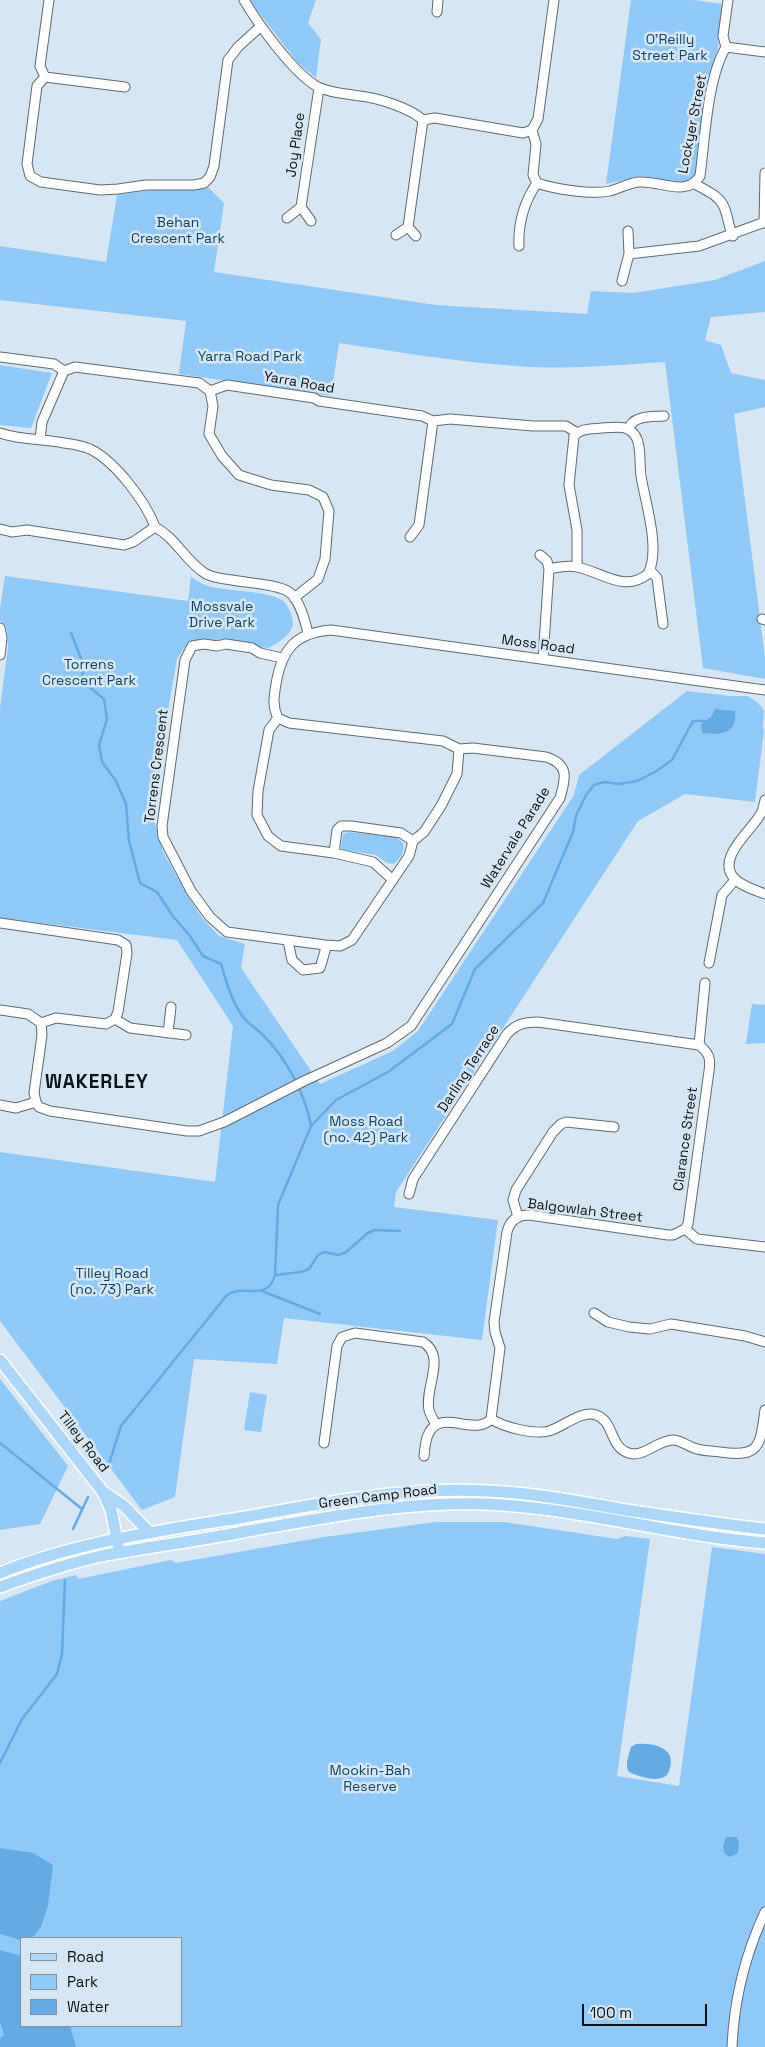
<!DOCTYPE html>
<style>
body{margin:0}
#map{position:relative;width:765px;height:2047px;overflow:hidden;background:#d7e6f3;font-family:"Space Grotesk",sans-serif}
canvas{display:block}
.legend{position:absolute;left:20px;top:1937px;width:162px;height:90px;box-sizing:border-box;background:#d7e6f3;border:1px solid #86919a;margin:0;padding:6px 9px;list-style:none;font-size:15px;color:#0c1115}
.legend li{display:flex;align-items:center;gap:10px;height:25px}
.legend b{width:25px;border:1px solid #86919a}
.scale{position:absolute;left:582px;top:2004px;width:125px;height:22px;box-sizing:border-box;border:2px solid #0c1115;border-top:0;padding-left:6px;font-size:15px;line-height:18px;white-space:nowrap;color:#0c1115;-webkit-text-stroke:4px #d7e6f3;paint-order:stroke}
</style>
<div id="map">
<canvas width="765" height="2047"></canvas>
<ul class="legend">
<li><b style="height:6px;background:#add7f9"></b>Road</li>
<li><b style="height:14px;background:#90c9f7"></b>Park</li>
<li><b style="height:14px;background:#63abe2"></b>Water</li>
</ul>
<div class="scale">100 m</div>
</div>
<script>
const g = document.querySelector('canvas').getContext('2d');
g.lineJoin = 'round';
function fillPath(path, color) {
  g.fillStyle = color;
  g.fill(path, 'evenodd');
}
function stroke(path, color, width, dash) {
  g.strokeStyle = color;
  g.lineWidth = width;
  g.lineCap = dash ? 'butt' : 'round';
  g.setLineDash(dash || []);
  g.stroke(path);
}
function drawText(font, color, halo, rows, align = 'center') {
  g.font = font + ' "Space Grotesk",sans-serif';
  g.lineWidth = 5;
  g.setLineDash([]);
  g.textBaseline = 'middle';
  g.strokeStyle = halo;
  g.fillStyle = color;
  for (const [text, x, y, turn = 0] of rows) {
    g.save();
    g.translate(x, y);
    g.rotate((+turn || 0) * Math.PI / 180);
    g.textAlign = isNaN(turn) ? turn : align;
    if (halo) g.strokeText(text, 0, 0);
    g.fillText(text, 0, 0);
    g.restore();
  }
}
fillPath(new Path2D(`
 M 251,0 L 316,0 L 308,23 L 321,39 L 316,78 L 297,62 L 254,6 Z
 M 631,0 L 694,0 L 722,4 L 718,47 L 704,99 L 696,173 L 691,181 L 682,182 L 641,176 L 606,184 Z
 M 209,188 L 224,203 L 214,272 L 436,305 L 587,314 L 591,291 L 633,293 L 715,280 L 765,261 L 765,312 L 711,317 L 705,340 L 721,345 L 731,373 L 765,380 L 765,407 L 734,414 L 765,658 L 765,679 L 703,668 L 665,362 C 616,365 566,370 517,366 C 457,362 398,352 339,343 L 331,396 L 179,374 L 186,321 L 0,300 L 0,246 L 106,262 L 117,195 L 153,190 L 194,190 Z
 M 0,365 L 52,373 L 31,428 L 0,425 Z
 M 5,576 L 188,601 L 191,577 C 196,580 202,584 208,586 C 225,591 271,591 283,601 C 288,605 292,615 293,622 C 294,633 277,644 268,648 L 203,640 L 188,642 L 177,659 L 165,728 L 154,820 L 163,852 L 187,895 L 203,919 L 219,936 L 245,944 L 241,968 L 320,1084 L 393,1051 L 418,1031 L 574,795 L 579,775 L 687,691 L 730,696 L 748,696 L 758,703 L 764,711 L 763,727 L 764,731 L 755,802 L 685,794 L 638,821 L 396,1192 L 394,1207 L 498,1220 L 482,1340 L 284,1318 L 277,1364 L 194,1359 L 175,1497 L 142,1510 L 0,1321 L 0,1152 L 215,1182 L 233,1026 L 177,940 L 0,918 L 0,708 L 8,647 L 7,631 L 4,624 L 0,621 L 0,608 Z
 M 349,832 L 396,837 L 403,843 C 405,853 401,857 394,864 L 387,863 L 376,855 L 344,850 L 341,848 L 343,834 Z
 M 752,1004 L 765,1005 L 765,1043 L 746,1044 Z
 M 0,1379 L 68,1466 L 40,1524 L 0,1530 Z
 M 250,1392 L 267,1395 L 261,1432 L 244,1430 Z
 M 436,1522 L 504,1522 L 617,1539 L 625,1536 L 650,1539 L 617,1776 L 679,1786 L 712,1547 L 765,1554 L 765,2047 L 0,2047 L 0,1601 L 52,1581 L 76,1575 L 78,1579 L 171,1560 L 176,1563 L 324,1537 ZM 21,1938 L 181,1938 L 181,2026 L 21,2026 Z`), '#90c9f7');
fillPath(new Path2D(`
 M 715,709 L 735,711 C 738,735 719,735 702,733 L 701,724 L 711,717 Z
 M 636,1744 C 652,1743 676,1747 670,1768 C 669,1772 667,1776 664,1777 C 654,1782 638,1776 629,1772 C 624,1765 629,1755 631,1747 Z
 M 726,1837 L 737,1837 L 739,1844 L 738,1853 L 730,1857 L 725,1854 L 723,1846 Z
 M 0,1848 L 33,1853 L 53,1865 L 48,1905 L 41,1927 L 34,1936 L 30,1938 L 21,1938 L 21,1940 L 0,1934 Z
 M 0,1950 L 21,1956 L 21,2026 L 70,2026 L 76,2047 L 0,2047 L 0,2038 L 4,2035 L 0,2022 Z`), '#63abe2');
stroke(new Path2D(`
 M 71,633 L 82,661 L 83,682 L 104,699 L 107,719 L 99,745 L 102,762 L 116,781 L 126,804 L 129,841 L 140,883 L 157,892 L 172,915 L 190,936 L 203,956 L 221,964 C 226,981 231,999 241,1014 C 247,1024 255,1027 263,1035 C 287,1059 304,1092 311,1125
 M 275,1275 L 301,1272 L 309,1269 L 318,1255 L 324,1252 L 339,1255 L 346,1252 L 368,1233 L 375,1230 L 400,1231
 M 262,1291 L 320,1314
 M 0,1443 L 82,1509
 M 108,1467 L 121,1426 L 227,1295 C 245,1283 267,1303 275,1275 L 278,1205 L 311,1126 L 336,1100 L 388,1072 L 452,1024 L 475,969 L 543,903 L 573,832 L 576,816 L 586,795 L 594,785 L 604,782 L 619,784 L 637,781 L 655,772 L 672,760 L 693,721 L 706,721
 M 73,1529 L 88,1497
 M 0,1763 L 22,1719 L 57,1674 L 62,1654 L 65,1580`), '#63abe2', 2.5);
const minor = new Path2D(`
 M 49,0 L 40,66 L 45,77 L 37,86 L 27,164 L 30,176 L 41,182 L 100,190 L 118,189 L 146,185 L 194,185 L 204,183 L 210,177 L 214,166 L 228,60 L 238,47 L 261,26
 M 244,0 C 258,24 294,74 318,87 C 330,93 347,94 360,96 C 378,98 410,108 423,120 L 435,118 L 523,133 L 532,130 L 538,119 L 554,0
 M 437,12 L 438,0
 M 726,47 L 765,52
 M 45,77 L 125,87
 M 532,130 L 536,144 L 533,175 L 537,183 C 554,189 592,195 610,191 C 620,188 629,183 639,182 C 660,180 686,198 700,176 C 705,139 707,79 726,47 L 723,36 L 728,0
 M 695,184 C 705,190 718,195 723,205 C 728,214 728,226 733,236
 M 301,207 L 319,88
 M 287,218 L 301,207 L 311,221
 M 764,223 L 765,173
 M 408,227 L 423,120
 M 396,235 L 408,227 L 416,236
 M 519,246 C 518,222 524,202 537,183
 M 629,254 L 699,246 L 765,222
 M 622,281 L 629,254 L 628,231
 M 0,357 L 54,364 L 64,371
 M 210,391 L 213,406 L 209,434 L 222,456 L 239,475 L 271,485 L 309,490 L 323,497 L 329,511 L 325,559 L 318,579 L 294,598
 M 629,429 C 632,415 653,417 664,416
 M 0,433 C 20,440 44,439 64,443 C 72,444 83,446 90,449 C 115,461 146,502 155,527 C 176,538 186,562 206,574 C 214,578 223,579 232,580 C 247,583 277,584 289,592 C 300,600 305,621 308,633
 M 40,439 L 42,422 L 64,371 L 75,367 L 199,383 L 210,391 L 227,385 L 314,398 L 319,401 L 422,416 L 433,421 L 450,419 L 533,426 L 566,426 L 577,433
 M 0,529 L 12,532 L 27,530 L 124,545 L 133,542 L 155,527
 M 410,537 L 419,525 L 433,421
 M 540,555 L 547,561 L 549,569 L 543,659
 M 549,569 C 558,567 568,565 577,567 C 602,572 624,593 648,574 C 661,549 645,502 641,476 C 639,463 642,444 634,434 C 626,424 614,428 602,428 C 592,429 581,428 574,436 L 569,485 L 577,530 L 577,567
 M 650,570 L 657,578 L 663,624
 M 762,619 L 765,620
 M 0,628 L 2,638 L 0,655
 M 282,658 L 260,653 L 252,648 L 226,644 L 217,646 L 204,644 L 192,646 L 185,660 L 162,826 L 163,837 L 191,891 L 210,917 L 227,932 L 325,945 L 340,946 L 352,940 L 409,856 L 413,841 L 424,832 L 441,806 L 457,774 L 459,749
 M 278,718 L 269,730 L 258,791 L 257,815 L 268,836 L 281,846 L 334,853 L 373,862 L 393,880
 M 765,800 C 764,805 763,811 760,815 C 751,831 716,858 734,878 C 741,886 755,890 765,894
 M 334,853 L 337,830 L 341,826 L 351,826 L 401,833 L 413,841
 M 0,923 L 118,940 L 126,945 L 127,953 L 118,1012 L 115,1019 L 130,1028 L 186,1035
 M 288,941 L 292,960 L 303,970 L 320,968 L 325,951 L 325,945
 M 709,963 L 722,895 L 735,880
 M 0,1010 L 28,1014 L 41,1023 L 42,1035 L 34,1093 L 36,1102
 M 41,1023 L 56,1018 L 106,1024 L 115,1019
 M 168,1033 L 171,1007
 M 699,1045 L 705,983
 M 0,1105 L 16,1108 L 36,1102 L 39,1107 L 50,1111 L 187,1131 L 199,1131 L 224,1122 L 304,1081 L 387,1043 L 411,1026 L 560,798 C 566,778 569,764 546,757 L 473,748 L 459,749 L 443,741 L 289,723 L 278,718 C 272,706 274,696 276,684 C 282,649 295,633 331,630 L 765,690
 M 409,1194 L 413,1179 L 507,1034 C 516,1024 525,1022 538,1022 L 699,1045 C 709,1053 711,1058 709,1071 L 688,1224 L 685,1229
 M 518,1217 L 513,1200 L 516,1190 L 553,1132 L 561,1124 L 566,1122 L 614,1127
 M 594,1313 L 608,1322 L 629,1327 L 650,1329 L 671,1324 L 745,1336 L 765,1342
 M 491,1419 C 504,1427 533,1435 549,1431 C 563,1427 581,1410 596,1415 C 613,1420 610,1445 626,1452 C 642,1460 657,1440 673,1440 C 680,1440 688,1446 694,1448 C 702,1451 712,1451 720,1452 C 761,1458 760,1445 765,1410
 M 324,1443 L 337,1346 L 342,1337 L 355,1333 L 423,1342 C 447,1357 424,1388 429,1410 C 430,1415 434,1420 436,1425
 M 424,1456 C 425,1449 425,1439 429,1433 C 441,1408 475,1437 491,1419 L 500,1348 L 495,1332 L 494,1322 L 507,1232 C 510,1220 518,1215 529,1215 L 668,1235 L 673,1235 L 685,1229 L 697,1239 L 765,1247
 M 732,2047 C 734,2000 745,1955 765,1912`);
const major = new Path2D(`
 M 0,1360 L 103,1492 L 111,1510 L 118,1545
 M 105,1493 L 124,1506 L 150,1533
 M 0,1573 C 77,1542 158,1531 239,1518 C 321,1504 403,1486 487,1491 C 534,1493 580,1502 626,1510 C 672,1517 719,1524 765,1529
 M 0,1587 C 33,1575 66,1564 101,1556 C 148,1547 196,1541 243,1532 C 329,1517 415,1499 502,1505 C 590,1511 677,1536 765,1543`);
stroke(minor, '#5d6a75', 11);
stroke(major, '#fff', 14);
stroke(minor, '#fff', 9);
stroke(major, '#add7f9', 11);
drawText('14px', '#0c4468', '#d7e6f3', [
 ["O'Reilly",670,40],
 ["Street Park",670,56],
 ["Behan",178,223],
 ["Crescent Park",178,239],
 ["Yarra Road Park",250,357],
 ["Mossvale",222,607],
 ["Drive Park",222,623],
 ["Torrens",89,665],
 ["Crescent Park",89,681],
 ["Moss Road",366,1122],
 ["(no. 42) Park",366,1138],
 ["Tilley Road",112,1274],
 ["(no. 73) Park",112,1290],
 ["Mookin-Bah",370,1771],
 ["Reserve",370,1787]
]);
drawText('14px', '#0c1115', '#d7e6f3', [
 ["Lockyer Street",693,124,-79],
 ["Joy Place",296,145,-82],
 ["Yarra Road",299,383,10],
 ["Moss Road",538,645,8],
 ["Torrens Crescent",157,766,-83],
 ["Watervale Parade",516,838,-58],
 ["Darling Terrace",469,1069,-57],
 ["Clarance Street",686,1139,-82],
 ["Balgowlah Street",585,1211,7],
 ["Tilley Road",83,1442,52],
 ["Green Camp Road",378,1497,-7]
]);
g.letterSpacing = '1px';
drawText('bold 19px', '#0c1115', '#d7e6f3', [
 ["WAKERLEY",97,1083]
]);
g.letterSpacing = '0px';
</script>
